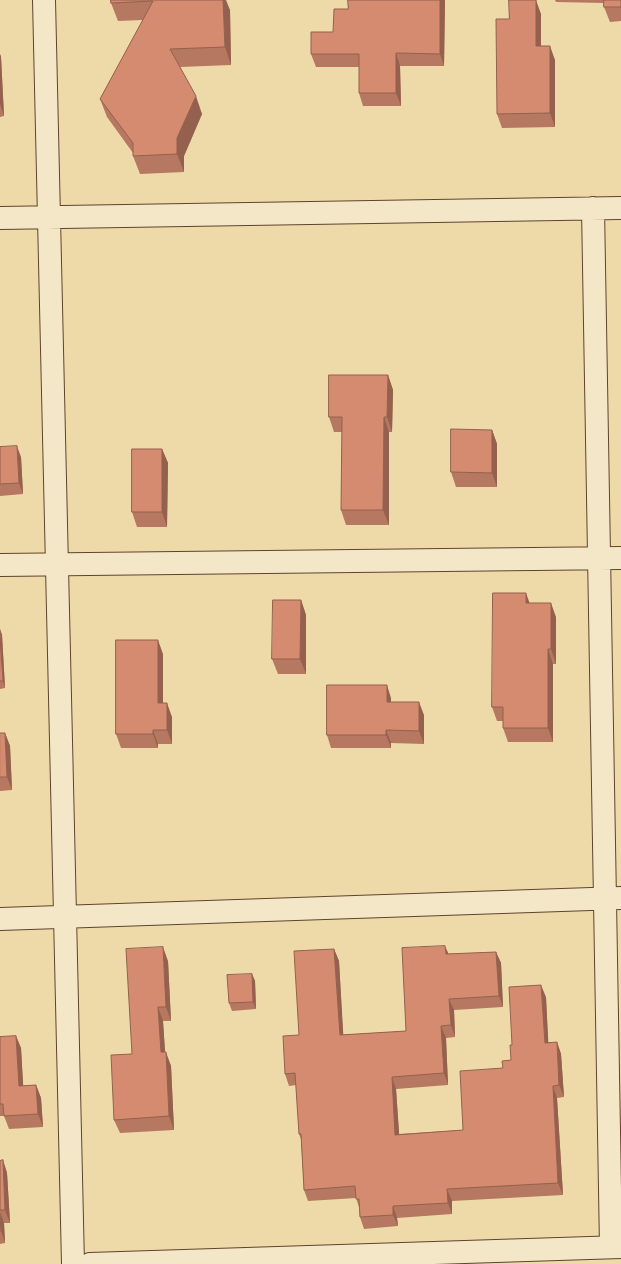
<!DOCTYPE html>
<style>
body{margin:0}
canvas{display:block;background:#eedaa9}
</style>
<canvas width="621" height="1264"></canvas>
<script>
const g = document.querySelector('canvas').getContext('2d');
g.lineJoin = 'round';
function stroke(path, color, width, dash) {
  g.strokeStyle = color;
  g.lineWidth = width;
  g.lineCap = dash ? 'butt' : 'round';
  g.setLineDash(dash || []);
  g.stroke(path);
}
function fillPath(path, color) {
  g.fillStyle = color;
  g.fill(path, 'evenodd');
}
const street = new Path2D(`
 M 44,0 C 55,421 62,843 73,1264
 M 593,208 L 611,1247
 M 0,218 L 621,208
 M 0,565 L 621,558
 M 0,919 L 621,898
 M 90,1264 L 621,1247`);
stroke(street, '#60432c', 24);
stroke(street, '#f4e7c7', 22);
fillPath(new Path2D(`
 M 111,0 L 223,0 L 230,10 L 231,65 L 180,67 L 202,114 L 184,156 L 184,172 L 140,174 L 133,156 L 133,153 L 107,117 L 100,99 L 143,20 L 118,21 L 111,3 Z
 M 348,0 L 445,0 L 444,66 L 400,66 L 401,106 L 363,106 L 359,93 L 359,67 L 316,67 L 311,54 L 333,32 L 348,9 Z
 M 555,0 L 621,0 L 621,21 L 610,22 L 604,7 L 604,3 L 556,2 Z
 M 541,14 L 541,46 L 555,60 L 555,127 L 502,128 L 497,114 L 509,19 Z
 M 0,54 L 1,57 L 4,116 L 0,117 Z
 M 388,375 L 393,390 L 392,432 L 389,432 L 389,525 L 346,525 L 341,510 L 342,432 L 334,432 L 329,417 Z
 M 492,430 L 497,444 L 497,487 L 456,487 L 451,472 Z
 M 0,447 L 21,457 L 23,494 L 0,496 Z
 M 162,449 L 168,463 L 167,527 L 137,527 L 132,512 Z
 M 301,600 L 306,615 L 306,674 L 278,674 L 272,659 Z
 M 530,603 L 556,617 L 556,664 L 553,664 L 553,742 L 508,742 L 503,728 L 503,721 L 497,721 L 492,707 Z
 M 0,629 L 2,635 L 5,688 L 0,689 Z
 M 163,654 L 163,703 L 172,717 L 172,744 L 158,744 L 158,748 L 121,748 L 116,734 Z
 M 391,698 L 391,702 L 424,715 L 424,744 L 391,743 L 391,748 L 331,748 L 327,735 Z
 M 0,733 L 5,733 L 10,746 L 12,790 L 0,791 Z
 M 334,949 L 339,961 L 343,1035 L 406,1031 L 448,954 L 496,952 L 501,963 L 503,1007 L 454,1010 L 455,1037 L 446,1038 L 448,1085 L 396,1089 L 399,1134 L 463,1130 L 503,1068 L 511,1060 L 512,1045 L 546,997 L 548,1043 L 557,1042 L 561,1054 L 564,1097 L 557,1098 L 563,1195 L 452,1201 L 452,1214 L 397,1218 L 398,1226 L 364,1229 L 360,1217 L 359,1207 L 356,1198 L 308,1201 L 304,1190 L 301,1139 L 299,1134 L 296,1085 L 289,1086 L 285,1074 L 299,1035 Z
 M 168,961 L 171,1021 L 163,1021 L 165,1052 L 171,1066 L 174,1130 L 120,1133 L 114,1120 L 132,1054 Z
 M 252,974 L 255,981 L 256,1009 L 232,1011 L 229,1003 Z
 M 16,1036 L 21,1048 L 23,1086 L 36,1085 L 41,1098 L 43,1127 L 9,1129 L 4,1116 L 0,1116 L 0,1037 Z
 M 3,1160 L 7,1173 L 10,1223 L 4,1223 L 5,1243 L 0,1244 L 0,1161 Z`), '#b67860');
fillPath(new Path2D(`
 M 223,0 L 226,0 L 230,10 L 231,65 L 225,47 Z
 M 440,0 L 445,0 L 444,66 L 440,54 Z
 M 536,0 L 541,14 L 541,60 L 536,46 Z
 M 550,46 L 555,60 L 555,127 L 550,113 Z
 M 396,53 L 400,66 L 401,106 L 396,93 Z
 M 0,54 L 1,57 L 4,116 L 0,104 Z
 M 196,96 L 202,114 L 184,156 L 184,172 L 177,154 L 177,138 Z
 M 388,375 L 393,390 L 392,432 L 387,417 Z
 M 384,417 L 389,432 L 389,525 L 383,510 Z
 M 492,430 L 497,444 L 497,487 L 492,473 Z
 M 17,446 L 21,457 L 23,494 L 19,483 Z
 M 162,449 L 168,463 L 167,527 L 162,512 Z
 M 526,593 L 531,607 L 526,603 Z
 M 301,600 L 306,615 L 306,674 L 300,659 Z
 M 551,603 L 556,617 L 556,664 L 551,649 Z
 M 0,629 L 2,635 L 5,688 L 3,681 Z
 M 158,640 L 163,654 L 163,717 L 158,703 Z
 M 548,649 L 553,664 L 553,742 L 548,728 Z
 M 387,685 L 391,698 L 391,714 L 387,702 Z
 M 419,702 L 424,715 L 424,744 L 419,731 Z
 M 167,703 L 172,717 L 172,744 L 167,730 Z
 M 153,730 L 158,744 L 158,748 L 153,734 Z
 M 386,730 L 391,743 L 391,748 L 386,735 Z
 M 5,733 L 10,746 L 12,790 L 7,777 Z
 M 445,946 L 450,957 L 446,954 Z
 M 163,947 L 168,961 L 171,1021 L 166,1007 Z
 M 334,949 L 339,961 L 344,1047 L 340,1035 Z
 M 496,952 L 501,963 L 503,1007 L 499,996 Z
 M 252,974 L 255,981 L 256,1009 L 253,1002 Z
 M 541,985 L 546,997 L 549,1055 L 545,1043 Z
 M 449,999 L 454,1010 L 455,1037 L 451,1025 Z
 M 158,1007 L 163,1021 L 166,1066 L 161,1052 Z
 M 441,1026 L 446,1038 L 448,1085 L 444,1073 Z
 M 16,1036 L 21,1048 L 24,1099 L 19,1086 Z
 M 557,1042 L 561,1054 L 564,1097 L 559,1085 Z
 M 166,1052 L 171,1066 L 174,1130 L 169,1116 Z
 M 392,1077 L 396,1089 L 400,1146 L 395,1135 Z
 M 36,1085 L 41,1098 L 43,1127 L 38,1114 Z
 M 553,1086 L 557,1098 L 563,1195 L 558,1183 Z
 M 3,1160 L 7,1173 L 10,1223 L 5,1210 Z
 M 447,1189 L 452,1201 L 452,1214 L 448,1203 Z
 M 393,1206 L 397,1218 L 398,1226 L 393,1215 Z
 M 0,1212 L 4,1223 L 5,1243 L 1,1231 Z`), '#94614e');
const building = new Path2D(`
 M 111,0 L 223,0 L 225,47 L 170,49 L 196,96 L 177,138 L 177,154 L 133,156 L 133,143 L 100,99 L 153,1 L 111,3 Z
 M 348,0 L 440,0 L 440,54 L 396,53 L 396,93 L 359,93 L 359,54 L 311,54 L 311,32 L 333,32 L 334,9 L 348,9 Z
 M 509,0 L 536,0 L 536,46 L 550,46 L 550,113 L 497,114 L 496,19 L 509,19 Z
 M 604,0 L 621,0 L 621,7 L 604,7 Z
 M 329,375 L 388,375 L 387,417 L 384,417 L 383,510 L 341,510 L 342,417 L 329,417 Z
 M 451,429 L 492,430 L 492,473 L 451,472 Z
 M 17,446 L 19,483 L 0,484 L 0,447 Z
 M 132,449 L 162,449 L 162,512 L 132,512 Z
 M 493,593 L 526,593 L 526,603 L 551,603 L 551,649 L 548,649 L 548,728 L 503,728 L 503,707 L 492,707 Z
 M 273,600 L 301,600 L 300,659 L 272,659 Z
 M 0,638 L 3,681 L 0,681 Z
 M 116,640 L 158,640 L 158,703 L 167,703 L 167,730 L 153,730 L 153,734 L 116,734 Z
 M 327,685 L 387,685 L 387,702 L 419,702 L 419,731 L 386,730 L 386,735 L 327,735 Z
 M 0,733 L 5,733 L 7,777 L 0,777 Z
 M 445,946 L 446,954 L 496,952 L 499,996 L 449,999 L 451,1025 L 441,1026 L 444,1073 L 392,1077 L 395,1135 L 463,1130 L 460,1071 L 503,1068 L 502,1061 L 511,1060 L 510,1045 L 512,1045 L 509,987 L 541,985 L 545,1043 L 557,1042 L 559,1085 L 553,1086 L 558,1183 L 447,1189 L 448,1203 L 393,1206 L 393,1215 L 360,1217 L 359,1199 L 356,1199 L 355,1186 L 304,1190 L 301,1134 L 299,1134 L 295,1073 L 285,1074 L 283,1036 L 299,1035 L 294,951 L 334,949 L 340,1035 L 406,1031 L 402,948 Z
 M 163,947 L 166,1007 L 158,1007 L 161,1052 L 166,1052 L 169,1116 L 114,1120 L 111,1055 L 132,1054 L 126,949 Z
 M 252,974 L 253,1002 L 229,1003 L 227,975 Z
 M 16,1036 L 19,1086 L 36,1085 L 38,1114 L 4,1116 L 3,1104 L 0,1104 L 0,1037 Z
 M 3,1160 L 5,1210 L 0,1210 L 0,1161 Z
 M 0,1217 L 1,1231 L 0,1231 Z`);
fillPath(building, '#d48b70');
stroke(building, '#94614e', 1);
</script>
